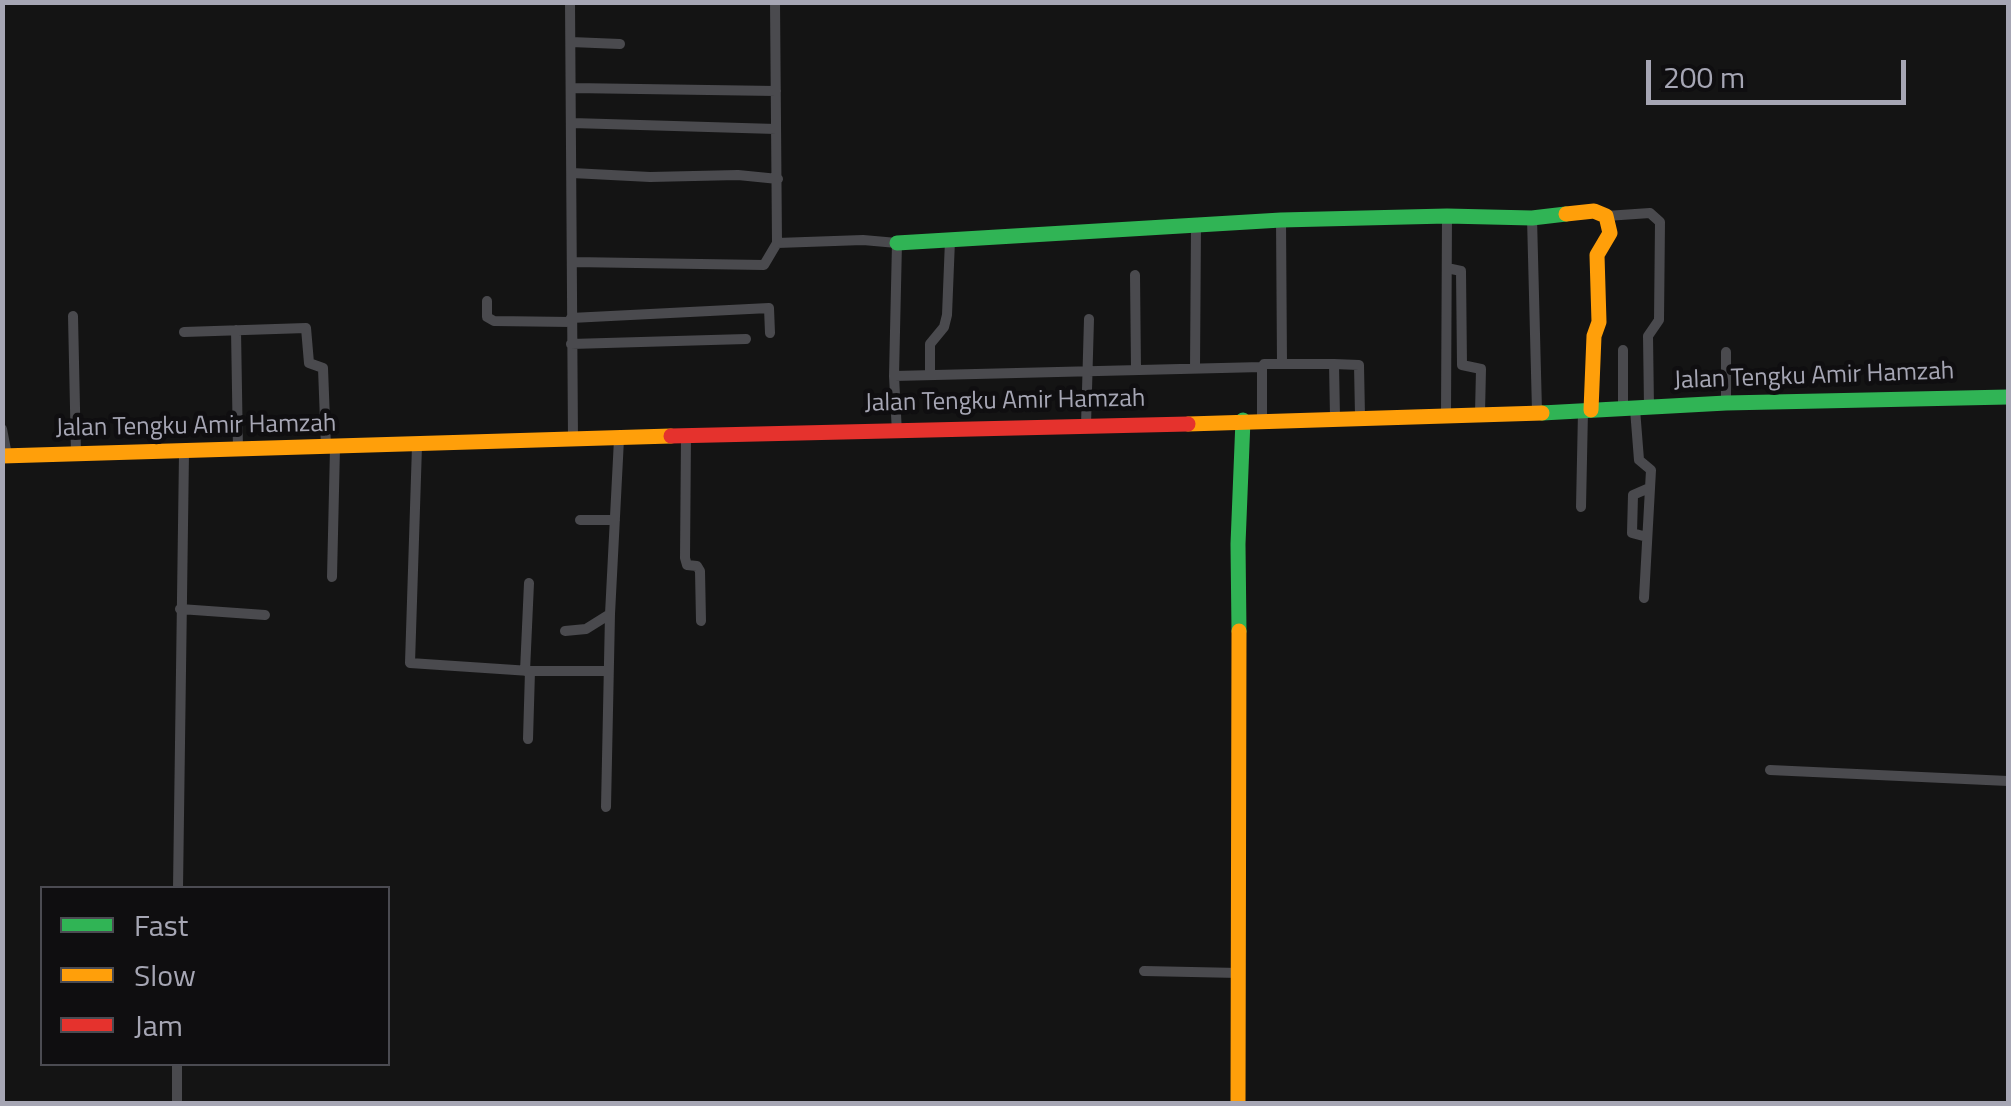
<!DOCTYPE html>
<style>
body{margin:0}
#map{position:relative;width:2011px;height:1106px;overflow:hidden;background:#141414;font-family:"Titillium Web",sans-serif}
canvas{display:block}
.frame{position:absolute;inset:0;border:5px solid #a6a6b4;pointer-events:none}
.legend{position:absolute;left:40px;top:886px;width:350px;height:180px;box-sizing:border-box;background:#0f0e10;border:2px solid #4b4b52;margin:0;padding:12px 18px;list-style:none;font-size:30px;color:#a6a6b4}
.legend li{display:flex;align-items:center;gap:20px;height:50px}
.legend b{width:50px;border:2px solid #4b4b52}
.scale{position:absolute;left:1646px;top:60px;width:260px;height:45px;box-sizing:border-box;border:5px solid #a6a6b4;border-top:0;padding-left:12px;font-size:30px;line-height:35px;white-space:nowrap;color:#a6a6b4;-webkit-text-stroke:8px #0f0e10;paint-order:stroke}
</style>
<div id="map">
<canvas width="2011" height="1106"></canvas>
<div class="frame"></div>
<ul class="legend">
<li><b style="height:12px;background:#30b455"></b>Fast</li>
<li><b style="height:12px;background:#ff9f0a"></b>Slow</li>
<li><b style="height:12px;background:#e5322d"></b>Jam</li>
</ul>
<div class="scale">200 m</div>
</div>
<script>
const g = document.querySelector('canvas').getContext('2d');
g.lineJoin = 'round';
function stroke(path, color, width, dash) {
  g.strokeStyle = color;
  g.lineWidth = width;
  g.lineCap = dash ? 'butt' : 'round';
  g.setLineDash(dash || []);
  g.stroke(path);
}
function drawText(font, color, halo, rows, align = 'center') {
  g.font = font + ' "Titillium Web",sans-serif';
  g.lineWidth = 9;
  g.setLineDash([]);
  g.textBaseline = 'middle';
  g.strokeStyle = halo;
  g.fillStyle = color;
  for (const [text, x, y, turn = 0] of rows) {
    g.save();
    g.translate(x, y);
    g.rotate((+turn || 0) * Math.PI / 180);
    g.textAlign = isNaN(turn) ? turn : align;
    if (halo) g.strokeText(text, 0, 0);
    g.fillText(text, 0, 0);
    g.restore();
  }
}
stroke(new Path2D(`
 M 570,2 L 573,439
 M 775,2 L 777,243 L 863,240 L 897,243 L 894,376 L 897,433
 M 571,42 L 620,44
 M 572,88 L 776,91
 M 572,123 L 776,129
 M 572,173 L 650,177 L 738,175 L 778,179
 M 1606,216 L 1650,213 L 1660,222 L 1659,320 L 1648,336 L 1649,407
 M 1532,218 L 1537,411
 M 1281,220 L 1282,364
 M 573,262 L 764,265 L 777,243
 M 1447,268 L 1461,271 L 1462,365 L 1481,369 L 1480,413
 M 1135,275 L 1136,369
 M 487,301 L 487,317 L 494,321 L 571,322
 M 73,316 L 76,454
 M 571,318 L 769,308 L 770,333
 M 236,330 L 238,450
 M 184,332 L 306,328 L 309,363 L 323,368 L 326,447
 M 571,344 L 746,339
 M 1334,364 L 1359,365 L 1360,416
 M 1195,368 L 1196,226
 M 930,375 L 930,344 L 944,327 L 947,315 L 950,240
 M 894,376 L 1262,367
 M 1726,402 L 1726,352
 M 1635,409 L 1639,460 L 1651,470 L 1644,598
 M 1623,410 L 1623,350
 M 1446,414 L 1447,216
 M 1262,419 L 1262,367 L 1264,364 L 1334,364 L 1335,417
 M 1086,425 L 1089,319
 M 2,429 L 7,455
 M 686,436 L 685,558 L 687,565 L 697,566 L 700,571 L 701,621
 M 417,446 L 410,663 L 530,671 L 528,739
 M 1581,507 L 1583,411
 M 580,520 L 615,520
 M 1647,537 L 1632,533 L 1633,495 L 1649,488
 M 332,577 L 335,448
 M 180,609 L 265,615
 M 565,631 L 586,629 L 610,614
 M 525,671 L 529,583
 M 530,671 L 608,671
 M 1770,770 L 2008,781
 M 606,807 L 610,614 L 619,439
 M 178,888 L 184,453
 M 1144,971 L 1239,973
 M 177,1104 L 177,1064`), '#4a4a4e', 10);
stroke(new Path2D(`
 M 897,243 L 1281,220 L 1447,216 L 1532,218 L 1566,214
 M 1542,413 L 1726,403 L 2008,397
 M 1239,631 L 1238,544 L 1243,420`), '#30b455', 15);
stroke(new Path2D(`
 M 1566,214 L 1594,211 L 1606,216 L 1610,233 L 1597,255 L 1599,322 L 1594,336 L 1591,410
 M 1188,424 L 1542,413
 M 2,456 L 671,436
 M 1238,1104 L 1239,631`), '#ff9f0a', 15);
stroke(new Path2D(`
 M 671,436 L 1188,424`), '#e5322d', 15);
drawText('25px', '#a6a6b4', '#0f0e10', [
 ["Jalan Tengku Amir Hamzah",1814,377,-2],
 ["Jalan Tengku Amir Hamzah",1005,402,-1],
 ["Jalan Tengku Amir Hamzah",196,427,-1]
]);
</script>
